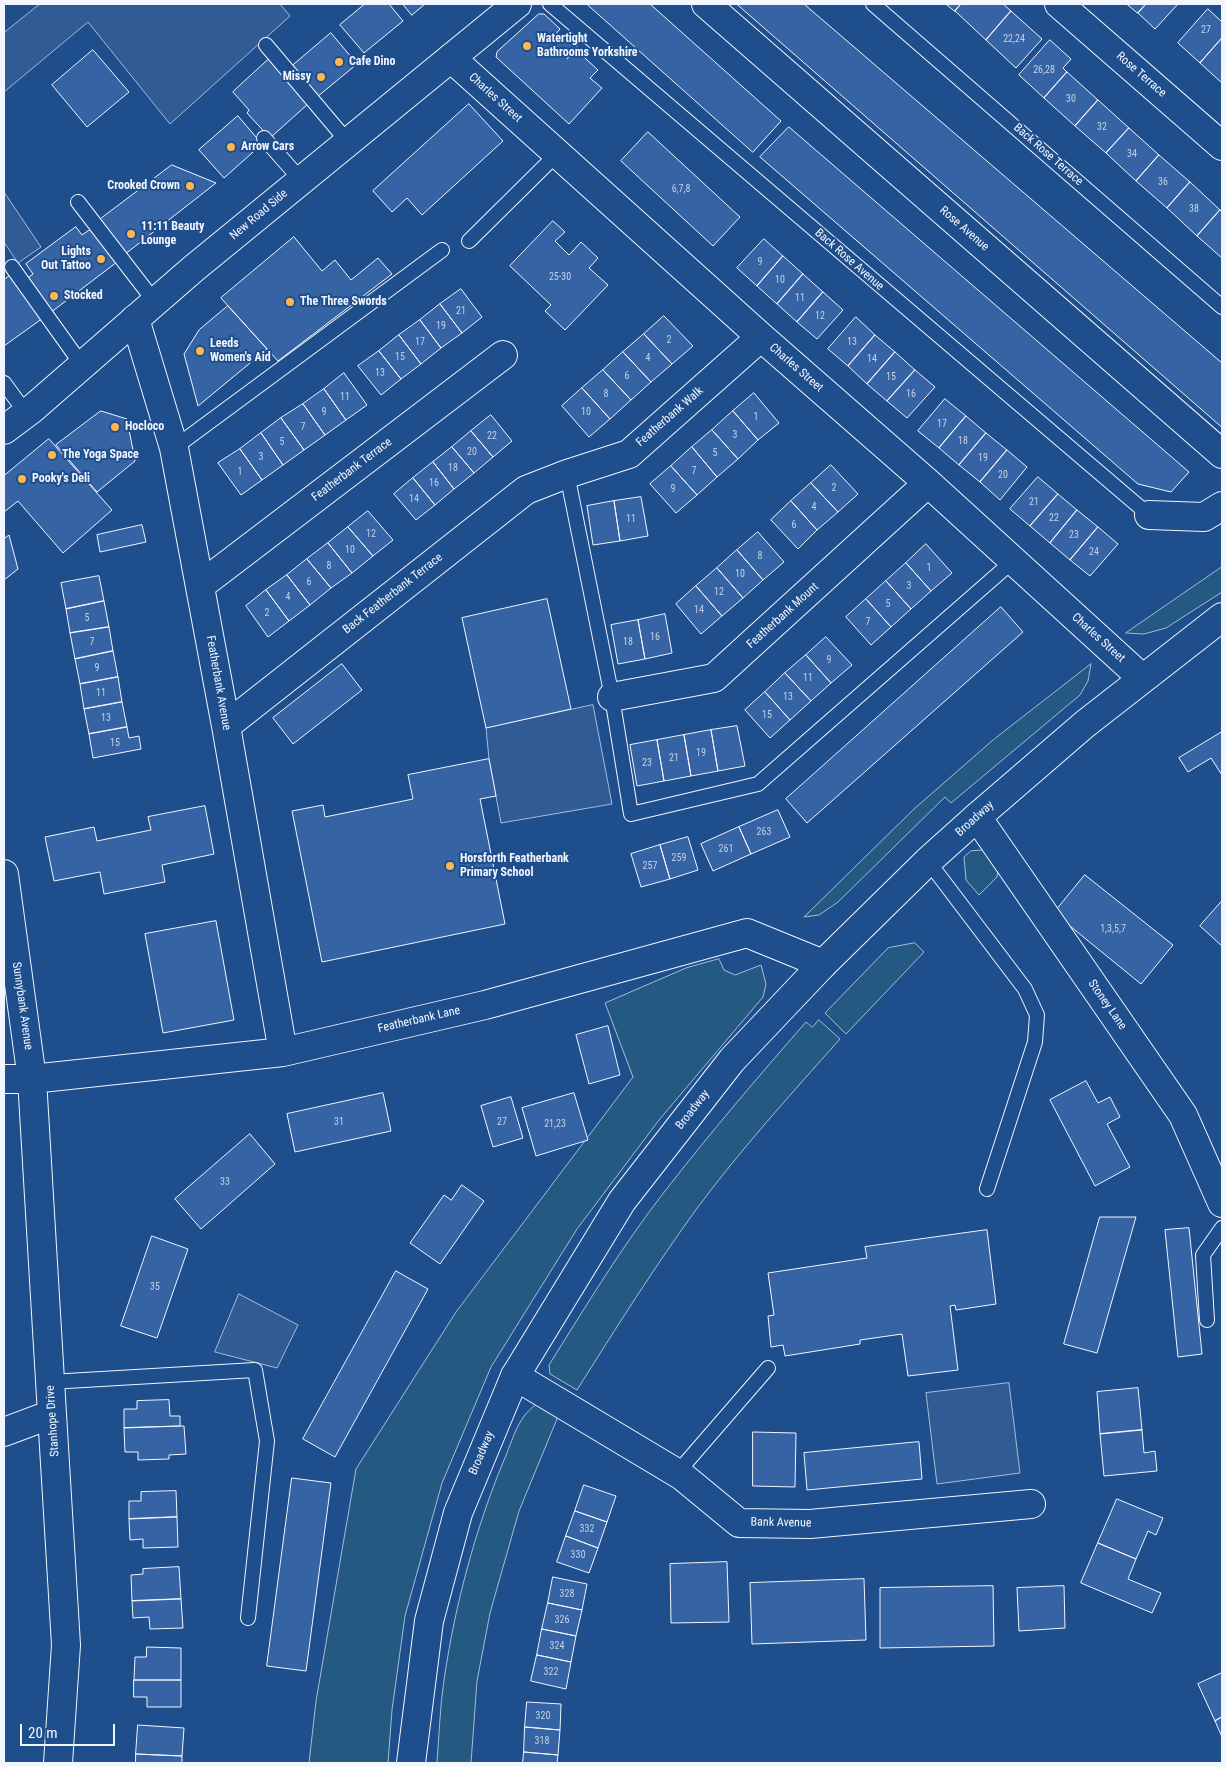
<!DOCTYPE html>
<style>
body{margin:0}
#map{position:relative;width:1226px;height:1767px;overflow:hidden;background:#1f4e8c;font-family:"Roboto Condensed",sans-serif}
canvas{display:block}
.frame{position:absolute;inset:0;border:5px solid #f2f6ff;pointer-events:none}
.scale{position:absolute;left:20px;top:1724px;width:95px;height:22px;box-sizing:border-box;border:2px solid #f2f6ff;border-top:0;padding-left:6px;font-size:15px;line-height:18px;white-space:nowrap;color:#f2f6ff;-webkit-text-stroke:4px #1f4e8c;paint-order:stroke}
</style>
<div id="map">
<canvas width="1226" height="1767"></canvas>
<div class="frame"></div>
<div class="scale">20 m</div>
</div>
<script>
const g = document.querySelector('canvas').getContext('2d');
g.lineJoin = 'round';
function fillPath(path, color) {
  g.fillStyle = color;
  g.fill(path, 'evenodd');
}
function stroke(path, color, width, dash) {
  g.strokeStyle = color;
  g.lineWidth = width;
  g.lineCap = dash ? 'butt' : 'round';
  g.setLineDash(dash || []);
  g.stroke(path);
}
function drawText(font, color, halo, rows, align = 'center') {
  g.font = font + ' "Roboto Condensed",sans-serif';
  g.lineWidth = 4;
  g.setLineDash([]);
  g.textBaseline = 'middle';
  g.strokeStyle = halo;
  g.fillStyle = color;
  for (const [text, x, y, turn = 0] of rows) {
    g.save();
    g.translate(x, y);
    g.rotate((+turn || 0) * Math.PI / 180);
    g.textAlign = isNaN(turn) ? turn : align;
    if (halo) g.strokeText(text, 0, 0);
    g.fillText(text, 0, 0);
    g.restore();
  }
}
const green = new Path2D(`
 M 1222,567 L 1222,592 L 1166,628 L 1144,634 L 1126,633 Z
 M 1091,664 L 1088,681 L 1080,695 L 951,803 L 945,797 L 838,902 L 819,915 L 804,917 L 914,809 L 993,740 Z
 M 986,850 L 999,867 L 997,877 L 979,895 L 966,880 L 964,857 L 971,851 Z
 M 915,943 L 924,952 L 846,1034 L 825,1013 L 888,948 Z
 M 719,959 L 724,970 L 735,975 L 761,965 L 766,984 L 763,997 L 659,1120 L 577,1229 L 491,1367 L 442,1483 L 405,1616 L 392,1710 L 388,1763 L 309,1763 L 316,1701 L 356,1469 L 456,1312 L 633,1077 L 605,1003 L 686,968 Z
 M 819,1020 L 840,1039 C 791,1094 742,1148 698,1207 C 655,1266 616,1328 577,1390 L 550,1374 L 549,1365 C 586,1306 622,1246 665,1191 C 710,1133 758,1077 806,1022 L 812,1027 Z
 M 539,1403 L 559,1414 L 519,1511 L 490,1613 L 477,1681 L 471,1763 L 437,1763 C 439,1736 440,1707 444,1680 C 455,1605 475,1530 504,1460 C 513,1440 518,1414 539,1403 Z`);
fillPath(green, '#245a82');
stroke(green, '#a8bbd7', 1);
const parking = new Path2D(`
 M 40,4 L 280,4 L 290,16 L 170,124 L 88,22 L 4,92 L 4,33 Z
 M 4,192 L 41,247 L 18,263 L 4,242 Z
 M 593,705 L 612,804 L 501,823 L 489,759 L 486,728 Z
 M 239,1294 L 298,1325 L 277,1368 L 215,1352 Z
 M 1009,1383 L 1020,1473 L 937,1484 L 926,1393 Z`);
fillPath(parking, '#305b95');
stroke(parking, '#a8bbd7', 1);
const building = new Path2D(`
 M 365,4 L 389,4 L 403,21 L 364,53 L 340,25 Z
 M 403,4 L 425,4 L 412,15 Z
 M 587,4 L 650,4 L 781,121 L 753,152 Z
 M 737,4 L 804,4 L 1222,363 L 1222,427 Z
 M 946,4 L 961,4 L 955,11 Z
 M 961,4 L 1003,4 L 1011,11 L 986,40 L 955,11 Z
 M 1127,4 L 1146,4 L 1138,13 Z
 M 1146,4 L 1178,4 L 1155,29 L 1138,13 Z
 M 1208,9 L 1222,22 L 1222,38 L 1200,63 L 1178,43 Z
 M 1011,11 L 1042,39 L 1016,68 L 986,40 Z
 M 539,14 L 544,14 L 560,29 L 554,36 L 560,42 L 567,35 L 578,45 L 567,59 L 575,49 L 598,70 L 590,78 L 602,88 L 569,124 L 496,57 L 497,52 Z
 M 331,33 L 357,64 L 317,97 L 291,67 Z
 M 1222,38 L 1222,83 L 1200,63 Z
 M 1050,40 L 1071,59 L 1063,68 L 1067,72 L 1044,98 L 1019,75 Z
 M 93,50 L 129,92 L 87,127 L 52,85 Z
 M 269,59 L 309,103 L 270,138 L 247,113 L 249,110 L 233,92 Z
 M 1067,72 L 1098,100 L 1075,126 L 1044,98 Z
 M 1098,100 L 1129,128 L 1106,153 L 1075,126 Z
 M 469,104 L 503,141 L 422,215 L 407,198 L 392,212 L 373,191 Z
 M 238,116 L 262,144 L 224,178 L 199,150 Z
 M 789,127 L 1189,472 L 1171,492 L 1138,484 L 760,157 Z
 M 1129,128 L 1159,155 L 1136,181 L 1106,153 Z
 M 648,132 L 740,217 L 713,246 L 621,161 Z
 M 1159,155 L 1190,182 L 1167,208 L 1136,181 Z
 M 172,165 L 216,183 L 124,255 L 98,221 Z
 M 1190,182 L 1220,210 L 1197,236 L 1167,208 Z
 M 1220,210 L 1222,211 L 1222,258 L 1197,236 Z
 M 553,221 L 565,232 L 555,241 L 569,255 L 581,242 L 598,258 L 589,268 L 608,285 L 565,330 L 545,311 L 551,305 L 510,266 Z
 M 76,227 L 82,235 L 92,228 L 117,262 L 50,313 L 25,280 L 33,274 L 26,264 Z
 M 294,237 L 322,271 L 335,260 L 351,280 L 378,258 L 392,274 L 278,361 L 221,298 Z
 M 764,239 L 783,256 L 757,286 L 737,268 Z
 M 783,256 L 803,274 L 777,304 L 757,286 Z
 M 12,274 L 43,318 L 4,346 L 4,280 Z
 M 803,274 L 823,292 L 797,322 L 777,304 Z
 M 461,289 L 482,317 L 462,333 L 440,304 Z
 M 823,292 L 843,310 L 817,339 L 797,322 Z
 M 440,304 L 462,333 L 441,348 L 420,320 Z
 M 228,306 L 267,349 L 198,406 L 184,354 L 199,330 Z
 M 664,316 L 693,346 L 672,364 L 644,334 Z
 M 856,317 L 875,335 L 848,366 L 828,349 Z
 M 420,320 L 441,348 L 421,364 L 399,335 Z
 M 644,334 L 672,364 L 651,382 L 623,352 Z
 M 399,335 L 421,364 L 401,379 L 379,351 Z
 M 875,335 L 895,352 L 867,384 L 848,366 Z
 M 379,351 L 401,379 L 381,395 L 358,366 Z
 M 623,352 L 651,382 L 631,400 L 603,370 Z
 M 895,352 L 915,370 L 887,401 L 867,384 Z
 M 603,370 L 631,400 L 610,419 L 582,388 Z
 M 915,370 L 935,387 L 907,418 L 887,401 Z
 M 344,373 L 367,405 L 346,420 L 324,389 Z
 M 582,388 L 610,419 L 589,437 L 562,406 Z
 M 324,389 L 346,420 L 325,435 L 303,404 Z
 M 754,393 L 779,423 L 758,440 L 733,411 Z
 M 945,399 L 966,416 L 939,448 L 918,431 Z
 M 303,404 L 325,435 L 304,450 L 281,418 Z
 M 101,411 L 127,419 L 135,461 L 97,492 L 56,445 Z
 M 733,411 L 758,440 L 738,459 L 712,430 Z
 M 491,415 L 512,441 L 493,457 L 471,431 Z
 M 966,416 L 986,433 L 959,465 L 939,448 Z
 M 281,418 L 304,450 L 283,465 L 261,433 Z
 M 712,430 L 738,459 L 717,477 L 692,447 Z
 M 471,431 L 493,457 L 474,473 L 452,447 Z
 M 261,433 L 283,465 L 262,480 L 240,449 Z
 M 986,433 L 1007,450 L 980,482 L 959,465 Z
 M 49,439 L 112,510 L 63,553 L 18,501 L 4,512 L 4,476 Z
 M 452,447 L 474,473 L 454,489 L 433,462 Z
 M 692,447 L 717,477 L 697,495 L 671,466 Z
 M 240,449 L 262,480 L 241,495 L 218,463 Z
 M 1007,450 L 1027,467 L 1000,500 L 980,482 Z
 M 433,462 L 454,489 L 435,505 L 413,478 Z
 M 831,465 L 858,494 L 838,512 L 811,483 Z
 M 671,466 L 697,495 L 676,513 L 650,484 Z
 M 1038,477 L 1058,494 L 1030,526 L 1010,509 Z
 M 413,478 L 435,505 L 416,520 L 394,494 Z
 M 811,483 L 838,512 L 817,530 L 791,501 Z
 M 1058,494 L 1077,510 L 1050,543 L 1030,526 Z
 M 641,497 L 648,536 L 620,541 L 614,501 Z
 M 614,501 L 620,541 L 593,545 L 587,506 Z
 M 791,501 L 817,530 L 798,549 L 771,520 Z
 M 1077,510 L 1098,527 L 1070,560 L 1050,543 Z
 M 368,511 L 393,540 L 373,556 L 348,527 Z
 M 142,525 L 146,542 L 100,552 L 97,535 Z
 M 348,527 L 373,556 L 352,573 L 328,543 Z
 M 1098,527 L 1118,544 L 1090,576 L 1070,560 Z
 M 758,532 L 784,562 L 763,580 L 737,550 Z
 M 4,534 L 5,538 L 9,535 L 18,569 L 4,580 Z
 M 328,543 L 352,573 L 331,588 L 307,559 Z
 M 926,544 L 952,573 L 931,591 L 906,563 Z
 M 737,550 L 763,580 L 743,598 L 717,568 Z
 M 307,559 L 331,588 L 310,605 L 287,575 Z
 M 906,563 L 931,591 L 911,609 L 886,581 Z
 M 717,568 L 743,598 L 722,616 L 696,586 Z
 M 287,575 L 310,605 L 289,621 L 266,590 Z
 M 99,576 L 104,601 L 66,609 L 61,583 Z
 M 886,581 L 911,609 L 891,627 L 866,599 Z
 M 696,586 L 722,616 L 701,634 L 676,604 Z
 M 266,590 L 289,621 L 268,637 L 246,606 Z
 M 547,599 L 571,709 L 486,728 L 462,618 Z
 M 866,599 L 891,627 L 871,645 L 846,617 Z
 M 104,601 L 109,627 L 70,633 L 66,609 Z
 M 1001,607 L 1023,632 L 807,823 L 786,799 Z
 M 665,614 L 672,653 L 645,659 L 638,620 Z
 M 638,620 L 645,659 L 618,664 L 611,625 Z
 M 109,627 L 113,651 L 75,659 L 70,633 Z
 M 826,637 L 852,665 L 831,683 L 806,655 Z
 M 113,651 L 118,677 L 80,684 L 75,659 Z
 M 806,655 L 831,683 L 811,701 L 785,673 Z
 M 342,664 L 362,690 L 293,744 L 273,718 Z
 M 785,673 L 811,701 L 790,720 L 765,692 Z
 M 118,677 L 122,702 L 84,709 L 80,684 Z
 M 765,692 L 790,720 L 770,738 L 745,710 Z
 M 122,702 L 127,727 L 89,734 L 84,709 Z
 M 737,726 L 745,766 L 718,771 L 711,730 Z
 M 127,727 L 129,738 L 139,736 L 141,749 L 93,758 L 89,734 Z
 M 711,730 L 718,771 L 691,776 L 684,735 Z
 M 1222,732 L 1222,775 L 1211,758 L 1188,772 L 1179,758 Z
 M 684,735 L 691,776 L 664,781 L 657,740 Z
 M 657,740 L 664,781 L 637,786 L 630,745 Z
 M 489,759 L 496,796 L 480,799 L 505,924 L 322,962 L 292,811 L 323,805 L 325,817 L 413,799 L 408,775 Z
 M 205,806 L 214,854 L 162,865 L 165,882 L 104,894 L 100,872 L 54,881 L 45,837 L 94,827 L 97,841 L 151,830 L 148,817 Z
 M 778,810 L 790,837 L 751,854 L 739,827 Z
 M 739,827 L 751,854 L 713,871 L 701,844 Z
 M 688,837 L 698,870 L 670,879 L 660,845 Z
 M 660,845 L 670,879 L 641,887 L 631,854 Z
 M 1085,875 L 1173,945 L 1141,984 L 1054,913 Z
 M 1222,901 L 1222,946 L 1200,926 Z
 M 216,921 L 234,1020 L 163,1033 L 145,934 Z
 M 608,1026 L 620,1075 L 589,1084 L 576,1035 Z
 M 1086,1081 L 1098,1103 L 1110,1097 L 1120,1117 L 1107,1124 L 1130,1167 L 1095,1186 L 1050,1100 Z
 M 383,1093 L 391,1131 L 295,1152 L 287,1114 Z
 M 574,1093 L 588,1140 L 536,1156 L 522,1108 Z
 M 511,1097 L 523,1138 L 493,1147 L 481,1106 Z
 M 250,1134 L 275,1164 L 201,1229 L 175,1199 Z
 M 462,1185 L 484,1201 L 440,1264 L 410,1243 L 444,1195 L 451,1200 Z
 M 1100,1217 L 1136,1217 L 1097,1353 L 1064,1344 Z
 M 1189,1228 L 1202,1354 L 1178,1357 L 1165,1230 Z
 M 987,1230 L 996,1304 L 956,1310 L 955,1305 L 950,1306 L 958,1370 L 908,1376 L 902,1334 L 860,1340 L 860,1344 L 785,1356 L 783,1345 L 771,1347 L 768,1316 L 774,1315 L 768,1273 L 867,1258 L 865,1247 Z
 M 152,1236 L 188,1249 L 157,1338 L 121,1326 Z
 M 396,1271 L 428,1289 L 335,1457 L 303,1439 Z
 M 1138,1388 L 1142,1430 L 1100,1434 L 1097,1392 Z
 M 169,1400 L 170,1416 L 180,1416 L 180,1426 L 124,1428 L 124,1409 L 137,1409 L 137,1401 Z
 M 180,1426 L 184,1426 L 186,1454 L 169,1455 L 169,1459 L 138,1460 L 138,1452 L 125,1452 L 124,1428 Z
 M 1142,1430 L 1144,1453 L 1155,1451 L 1157,1471 L 1104,1476 L 1100,1434 Z
 M 753,1432 L 796,1433 L 795,1487 L 753,1486 Z
 M 919,1442 L 922,1479 L 807,1490 L 804,1453 Z
 M 292,1478 L 331,1483 L 306,1671 L 267,1666 Z
 M 584,1485 L 616,1496 L 607,1522 L 575,1511 Z
 M 176,1491 L 177,1517 L 129,1519 L 129,1501 L 141,1501 L 141,1492 Z
 M 1117,1499 L 1163,1518 L 1156,1535 L 1148,1531 L 1136,1559 L 1098,1543 Z
 M 575,1511 L 607,1522 L 598,1548 L 566,1536 Z
 M 177,1517 L 178,1547 L 143,1548 L 143,1539 L 130,1540 L 129,1519 Z
 M 566,1536 L 598,1548 L 589,1573 L 557,1562 Z
 M 1098,1543 L 1136,1559 L 1128,1579 L 1161,1593 L 1152,1613 L 1081,1583 Z
 M 727,1562 L 729,1622 L 671,1623 L 670,1564 Z
 M 179,1567 L 181,1599 L 132,1601 L 131,1575 L 143,1574 L 143,1569 Z
 M 553,1577 L 587,1584 L 582,1610 L 548,1603 Z
 M 864,1579 L 866,1640 L 752,1644 L 750,1583 Z
 M 993,1586 L 994,1646 L 880,1648 L 880,1588 Z
 M 1064,1586 L 1065,1628 L 1019,1631 L 1017,1588 Z
 M 181,1599 L 183,1628 L 150,1629 L 149,1617 L 133,1618 L 132,1601 Z
 M 548,1603 L 582,1610 L 576,1636 L 542,1629 Z
 M 542,1629 L 576,1636 L 571,1662 L 537,1655 Z
 M 147,1647 L 181,1648 L 181,1680 L 134,1680 L 135,1657 L 146,1657 Z
 M 537,1655 L 571,1662 L 566,1689 L 531,1681 Z
 M 1222,1673 L 1222,1717 L 1215,1721 L 1198,1684 Z
 M 134,1680 L 181,1680 L 181,1707 L 147,1707 L 147,1697 L 134,1697 Z
 M 527,1702 L 561,1704 L 560,1730 L 525,1727 Z
 M 1222,1717 L 1222,1737 L 1215,1721 Z
 M 138,1725 L 184,1728 L 182,1756 L 136,1754 Z
 M 525,1727 L 560,1730 L 558,1755 L 524,1752 Z
 M 524,1752 L 558,1755 L 557,1763 L 523,1763 Z
 M 136,1754 L 182,1756 L 182,1763 L 136,1763 Z`);
fillPath(building, '#3563a3');
stroke(building, '#f2f6ff', 1);
const lane = new Path2D(`
 M 550,4 L 1149,515
 M 873,4 L 1222,307
 M 266,45 L 348,142
 M 264,138 L 301,180
 M 78,202 L 155,302
 M 469,241 L 557,154
 M 12,267 L 82,365
 M 4,383 L 26,413
 M 174,448 L 442,250
 M 567,474 L 612,697 L 631,814 L 758,784 L 1013,561
 M 928,861 L 1025,989 L 1037,1015 L 1035,1042 L 987,1189
 M 1207,1320 L 1203,1255 L 1222,1228
 M 50,1382 L 255,1370 L 267,1441 L 248,1618
 M 677,1473 L 768,1368`);
const street = new Path2D(`
 M 706,4 L 1222,454
 M 1059,4 L 1222,146
 M 451,58 L 761,337 L 928,483 L 1142,678
 M 135,319 L 174,448 L 226,726 L 283,1052
 M 1149,515 L 1204,517 L 1222,506
 M 201,585 L 503,355
 M 612,697 L 714,678 L 928,483
 M 226,726 L 526,490 L 567,474 L 629,454 L 761,337
 M 977,817 L 1183,1115 L 1222,1203
 M 4,874 L 32,1079 L 52,1414 L 66,1645 L 58,1763
 M 4,1079 L 32,1079 L 283,1052 L 485,1005 L 747,933 L 823,964
 M 515,1376 L 682,1476 L 739,1523 L 810,1524 L 1031,1504
 M 4,1432 L 52,1414`);
const primary = new Path2D(`
 M 4,430 L 32,409 L 193,269 L 517,4`);
const highway = new Path2D(`
 M 411,1763 L 429,1621 L 458,1513 L 515,1376 L 622,1201 L 732,1060 L 823,964 L 928,861 L 977,817 L 1085,724 L 1222,617`);
stroke(lane, '#f2f6ff', 16);
stroke(street, '#f2f6ff', 30);
stroke(primary, '#f2f6ff', 30);
stroke(highway, '#f2f6ff', 30);
stroke(lane, '#1f4e8c', 14);
stroke(street, '#1f4e8c', 28);
stroke(primary, '#1f4e8c', 28);
stroke(highway, '#1f4e8c', 28);
for (const [x, y, r, color] of [
 [527,46,5,"#ffb74d"],
 [339,62,5,"#ffb74d"],
 [321,77,5,"#ffb74d"],
 [231,147,5,"#ffb74d"],
 [190,186,5,"#ffb74d"],
 [131,234,5,"#ffb74d"],
 [101,259,5,"#ffb74d"],
 [54,296,5,"#ffb74d"],
 [290,302,5,"#ffb74d"],
 [200,351,5,"#ffb74d"],
 [115,427,5,"#ffb74d"],
 [52,455,5,"#ffb74d"],
 [22,479,5,"#ffb74d"],
 [450,866,5,"#ffb74d"]
]) {
  const dot = new Path2D();
  dot.arc(x, y, r, 0, 2 * Math.PI);
  g.fillStyle = color;
  g.fill(dot);
  stroke(dot, '#1f4e8c', 2);
}
drawText('10px', '#c3d1e8', null, [
 ["27",1206,30],
 ["22,24",1014,39],
 ["26,28",1044,70],
 ["30",1071,99],
 ["32",1102,127],
 ["34",1132,154],
 ["36",1163,182],
 ["6,7,8",681,189],
 ["38",1194,209],
 ["9",760,262],
 ["25-30",560,277],
 ["10",780,280],
 ["11",800,298],
 ["21",461,311],
 ["12",820,316],
 ["19",441,326],
 ["2",669,340],
 ["17",420,342],
 ["13",852,342],
 ["15",400,357],
 ["4",648,358],
 ["14",872,359],
 ["13",380,373],
 ["6",627,376],
 ["15",891,377],
 ["8",606,394],
 ["16",911,394],
 ["11",345,397],
 ["9",324,412],
 ["10",586,412],
 ["1",756,417],
 ["17",942,424],
 ["7",303,427],
 ["3",735,435],
 ["22",492,436],
 ["18",963,441],
 ["5",282,442],
 ["20",472,452],
 ["5",715,453],
 ["3",261,457],
 ["19",983,458],
 ["18",453,468],
 ["7",694,471],
 ["1",240,472],
 ["20",1003,475],
 ["16",434,483],
 ["2",834,488],
 ["9",673,489],
 ["14",414,499],
 ["21",1034,502],
 ["4",814,507],
 ["22",1054,518],
 ["11",631,519],
 ["6",794,525],
 ["12",371,534],
 ["23",1074,535],
 ["10",350,550],
 ["24",1094,552],
 ["8",760,556],
 ["8",329,566],
 ["1",929,568],
 ["10",740,574],
 ["6",309,582],
 ["3",909,586],
 ["12",719,592],
 ["4",288,597],
 ["5",888,604],
 ["14",699,610],
 ["2",267,613],
 ["5",87,618],
 ["7",868,622],
 ["16",655,637],
 ["7",92,642],
 ["18",628,642],
 ["9",829,660],
 ["9",97,668],
 ["11",808,678],
 ["11",101,693],
 ["13",788,697],
 ["15",767,715],
 ["13",106,718],
 ["15",115,743],
 ["19",701,753],
 ["21",674,758],
 ["23",647,763],
 ["263",764,832],
 ["261",726,849],
 ["259",679,858],
 ["257",650,866],
 ["1,3,5,7",1113,929],
 ["31",339,1122],
 ["27",502,1122],
 ["21,23",555,1124],
 ["33",225,1182],
 ["35",155,1287],
 ["332",587,1529],
 ["330",578,1555],
 ["328",567,1594],
 ["326",562,1620],
 ["324",557,1646],
 ["322",551,1672],
 ["320",543,1716],
 ["318",542,1741]
]);
drawText('bold 12px', '#f2f6ff', '#1f4e8c', [
 ["Watertight",537,39],
 ["Bathrooms Yorkshire",537,53],
 ["Cafe Dino",349,62],
 ["Missy",311,77,"right"],
 ["Arrow Cars",241,147],
 ["Crooked Crown",180,186,"right"],
 ["11:11 Beauty",141,227],
 ["Lounge",141,241],
 ["Lights",91,252,"right"],
 ["Out Tattoo",91,266,"right"],
 ["Stocked",64,296],
 ["The Three Swords",300,302],
 ["Leeds",210,344],
 ["Women's Aid",210,358],
 ["Hocloco",125,427],
 ["The Yoga Space",62,455],
 ["Pooky's Deli",32,479],
 ["Horsforth Featherbank",460,859],
 ["Primary School",460,873]
], 'left');
drawText('12px', '#f2f6ff', '#1f4e8c', [
 ["Rose Terrace",1141,75,41],
 ["Charles Street",495,98,42],
 ["Back Rose Terrace",1048,155,41],
 ["New Road Side",259,215,-40],
 ["Rose Avenue",964,229,41],
 ["Back Rose Avenue",849,260,41],
 ["Charles Street",796,368,41],
 ["Featherbank Walk",670,417,-41],
 ["Featherbank Terrace",352,470,-37],
 ["Back Featherbank Terrace",393,594,-38],
 ["Featherbank Mount",783,616,-42],
 ["Charles Street",1098,638,42],
 ["Featherbank Avenue",218,683,80],
 ["Broadway",975,819,-42],
 ["Stoney Lane",1107,1005,55],
 ["Sunnybank Avenue",22,1006,82],
 ["Featherbank Lane",419,1020,-13],
 ["Broadway",693,1110,-52],
 ["Stanhope Drive",53,1421,-94],
 ["Broadway",482,1453,-67],
 ["Bank Avenue",781,1523,1]
]);
</script>
